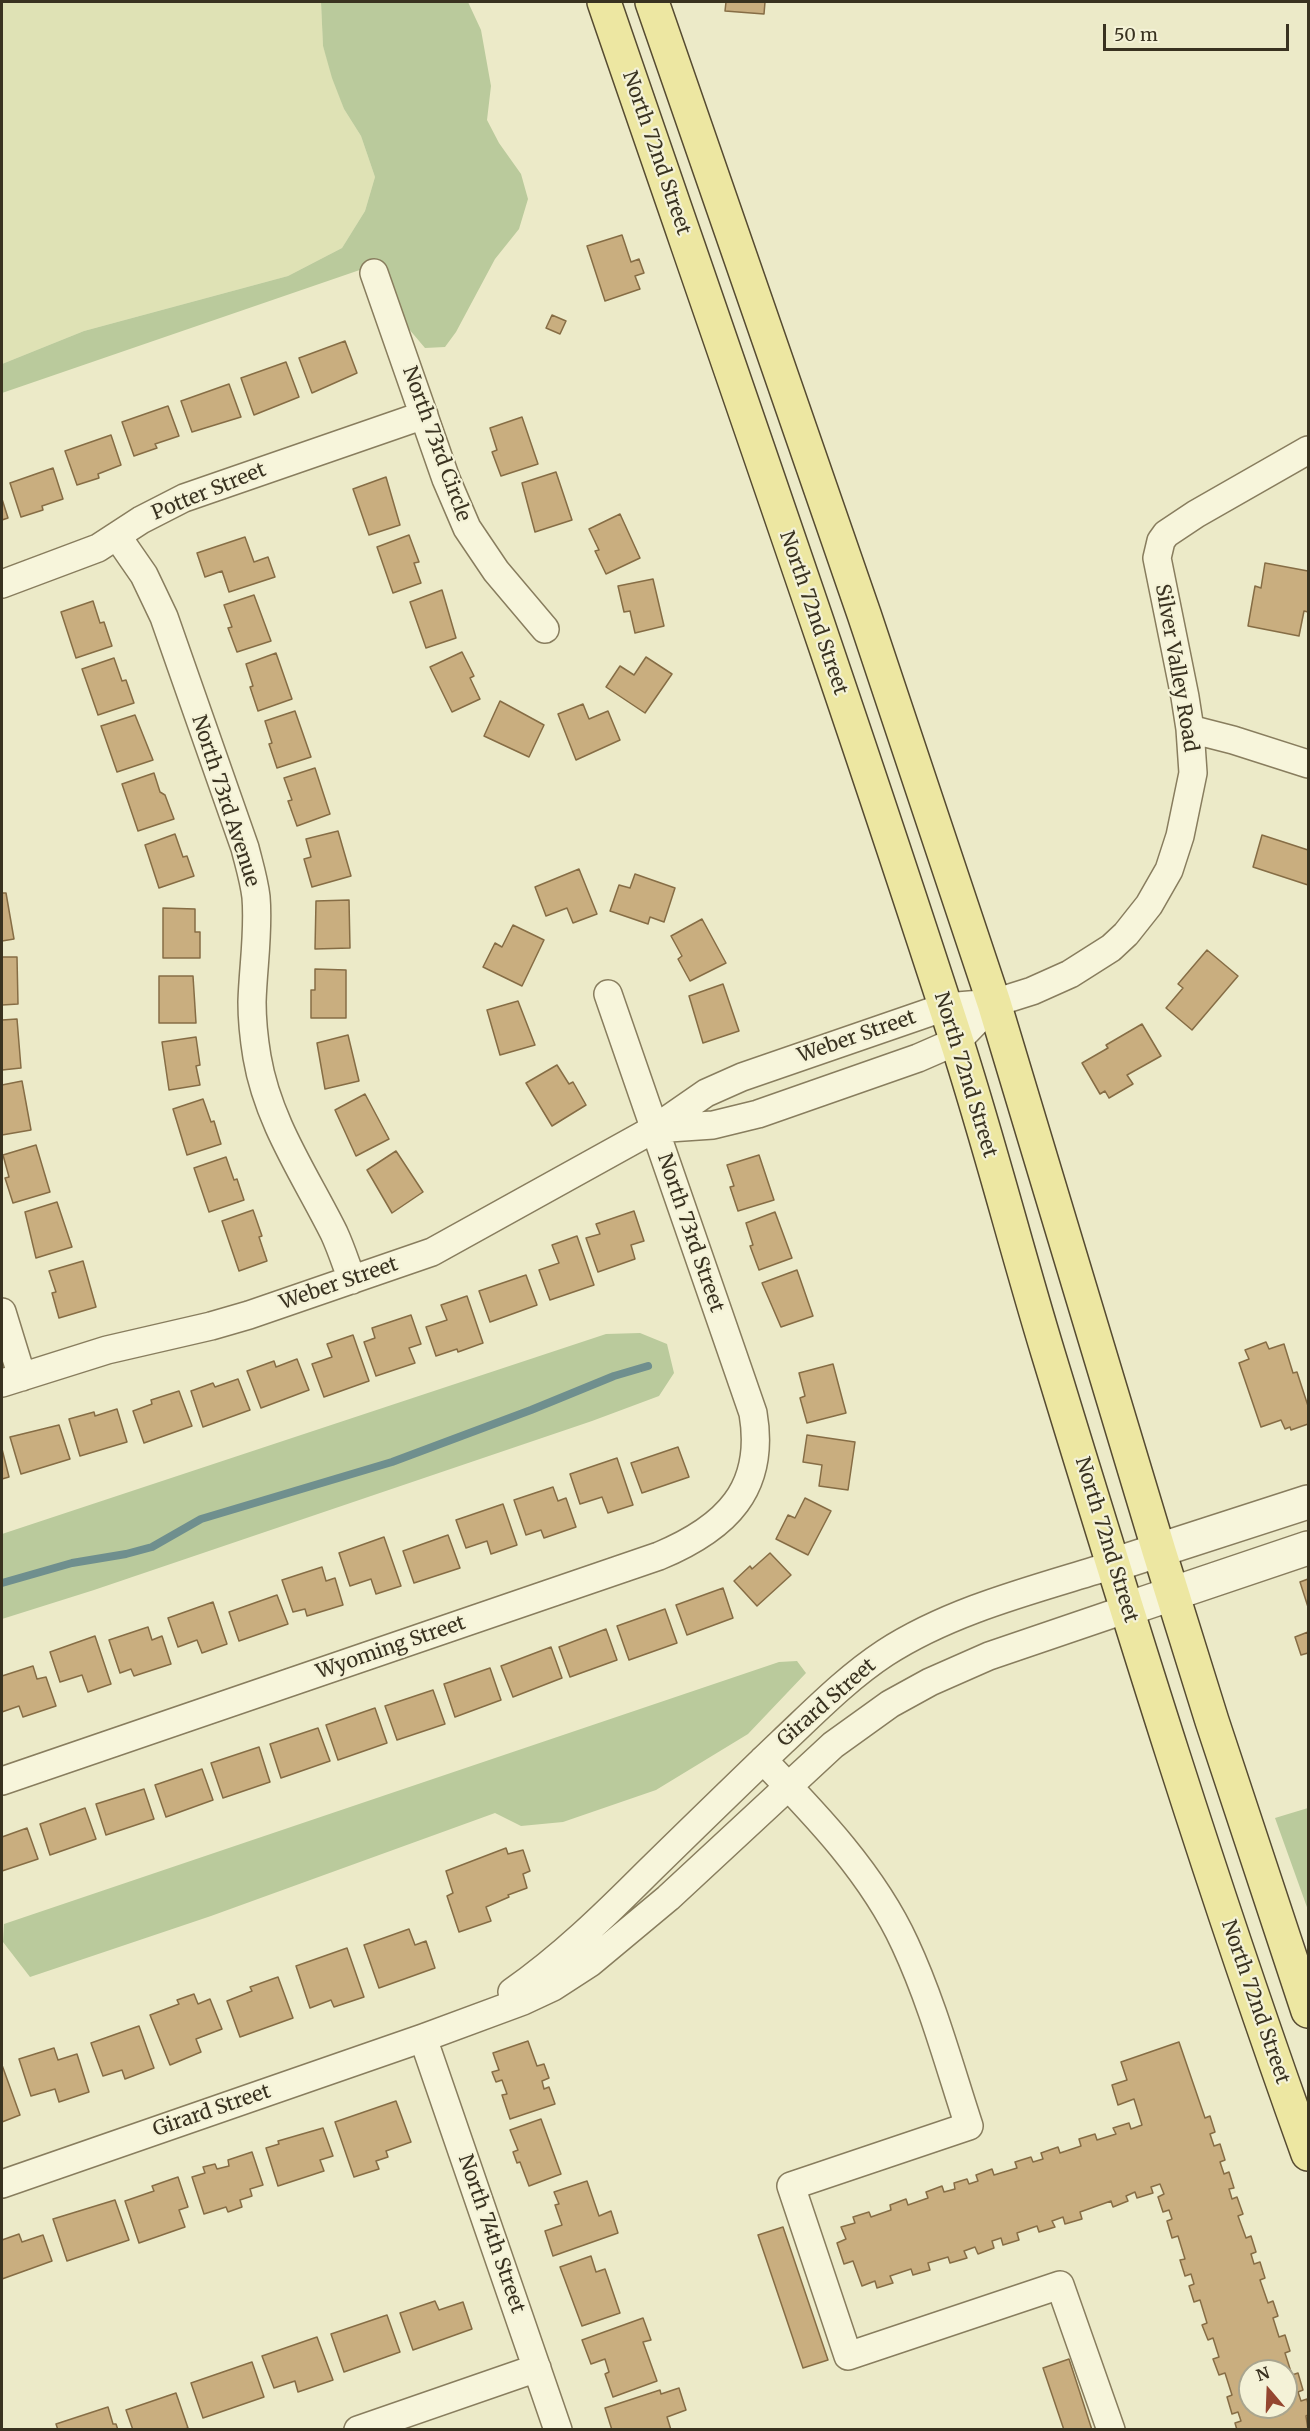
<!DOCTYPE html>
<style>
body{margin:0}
#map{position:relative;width:1310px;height:2431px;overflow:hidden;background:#eceac8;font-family:Merriweather,serif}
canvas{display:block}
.frame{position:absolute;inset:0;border:3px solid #393220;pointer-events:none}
.north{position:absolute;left:1238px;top:2359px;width:60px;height:60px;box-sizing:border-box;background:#f4f2d7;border:2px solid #a9a58e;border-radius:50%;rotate:341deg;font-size:16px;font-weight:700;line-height:24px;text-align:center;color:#393220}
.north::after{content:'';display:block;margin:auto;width:21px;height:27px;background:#944630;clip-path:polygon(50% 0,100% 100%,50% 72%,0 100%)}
.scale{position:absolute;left:1103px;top:24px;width:186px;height:27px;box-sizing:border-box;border:3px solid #393220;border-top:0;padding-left:8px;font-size:18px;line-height:21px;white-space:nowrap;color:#393220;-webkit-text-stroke:4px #f4f2d7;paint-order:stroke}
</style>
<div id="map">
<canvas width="1310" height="2431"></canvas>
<div class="frame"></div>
<div class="north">N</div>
<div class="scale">50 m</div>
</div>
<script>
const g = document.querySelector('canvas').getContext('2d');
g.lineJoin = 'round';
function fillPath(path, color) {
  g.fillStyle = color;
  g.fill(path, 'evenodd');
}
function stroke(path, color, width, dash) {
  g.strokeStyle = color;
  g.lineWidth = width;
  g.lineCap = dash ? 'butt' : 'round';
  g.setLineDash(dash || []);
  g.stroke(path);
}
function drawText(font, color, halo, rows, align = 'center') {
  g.font = font + ' Merriweather,serif';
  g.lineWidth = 4.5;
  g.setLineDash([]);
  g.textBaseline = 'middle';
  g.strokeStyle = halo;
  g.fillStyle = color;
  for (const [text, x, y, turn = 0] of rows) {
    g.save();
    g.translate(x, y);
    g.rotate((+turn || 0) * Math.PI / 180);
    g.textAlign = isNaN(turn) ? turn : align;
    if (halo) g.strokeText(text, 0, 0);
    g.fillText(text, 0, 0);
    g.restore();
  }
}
fillPath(new Path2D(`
 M 2,2 L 321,2 L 323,46 L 344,109 L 361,136 L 375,177 L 365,211 L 342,248 L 288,276 L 84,331 L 2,364 Z`), '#dfe2b5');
fillPath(new Path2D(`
 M 321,2 L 468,2 L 481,30 L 491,86 L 487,120 L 499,143 L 521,174 L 528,199 L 519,229 L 495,259 L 456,332 L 445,347 L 425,348 L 403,322 L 383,277 L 383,262 L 2,393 L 2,364 L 84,331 L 288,276 L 342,248 L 365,211 L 375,177 L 361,136 L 344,109 L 332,78 L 323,46 Z
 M 640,1333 L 667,1344 L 674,1373 L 659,1396 L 592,1421 L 94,1590 L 2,1619 L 2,1534 L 606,1334 Z
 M 797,1661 L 806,1673 L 748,1734 L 656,1790 L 563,1822 L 521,1826 L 495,1813 L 211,1916 L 30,1977 L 3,1942 L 4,1924 L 779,1662 Z
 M 1308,1808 L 1308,1910 L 1275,1818 Z`), '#baca9c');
stroke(new Path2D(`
 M 2,1583 L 72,1563 L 126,1554 L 152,1547 L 201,1519 L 392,1462 L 531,1410 L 614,1376 L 648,1366`), '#6f8f8e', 8);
const building = new Path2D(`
 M 726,2 L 765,2 L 764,14 L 725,11 Z
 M 622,235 L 631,262 L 639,259 L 644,273 L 635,276 L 640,289 L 605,301 L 587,246 Z
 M 552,315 L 566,321 L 560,334 L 546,328 Z
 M 345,341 L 357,373 L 312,393 L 299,358 Z
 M 286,362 L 299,397 L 254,415 L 241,378 Z
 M 229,384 L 241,417 L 192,432 L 181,401 Z
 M 168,406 L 179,436 L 155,444 L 157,448 L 134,456 L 122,422 Z
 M 522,417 L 538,464 L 501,476 L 492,452 L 497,450 L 490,428 Z
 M 111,435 L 121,465 L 98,474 L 99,478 L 77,485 L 65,451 Z
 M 53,468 L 63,499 L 42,506 L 43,510 L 21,517 L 10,483 Z
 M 556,472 L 572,520 L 535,532 L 522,483 Z
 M 386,477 L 400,525 L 369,535 L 353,489 Z
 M 2,499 L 8,518 L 2,520 Z
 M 620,514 L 640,558 L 606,574 L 595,551 L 599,550 L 589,529 Z
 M 409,535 L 419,562 L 414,563 L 421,583 L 393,593 L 377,547 Z
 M 245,537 L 254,562 L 268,557 L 275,577 L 229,592 L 222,571 L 205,577 L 197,553 Z
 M 1265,563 L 1308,571 L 1308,612 L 1304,611 L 1299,636 L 1248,626 L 1255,586 L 1261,588 Z
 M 653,579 L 664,626 L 635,633 L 630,611 L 624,612 L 618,586 Z
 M 442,590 L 456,638 L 426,648 L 410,602 Z
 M 254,595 L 271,641 L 237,652 L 228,628 L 232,627 L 224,605 Z
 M 93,601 L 100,623 L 104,622 L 112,646 L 76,658 L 61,612 Z
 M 462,652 L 474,676 L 470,678 L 480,699 L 452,712 L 430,667 Z
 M 276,653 L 292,699 L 258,711 L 250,687 L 253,686 L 246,664 Z
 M 646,657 L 672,674 L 645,713 L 606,687 L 620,666 L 634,675 Z
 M 114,658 L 122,681 L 126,680 L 134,703 L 98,715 L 82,669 Z
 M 500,701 L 544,725 L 529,757 L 484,736 Z
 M 583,704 L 589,719 L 608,711 L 620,740 L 576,760 L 558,714 Z
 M 295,711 L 311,757 L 277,768 L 269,744 L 272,743 L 265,721 Z
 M 135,715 L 153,760 L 117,772 L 101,726 Z
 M 315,768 L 330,814 L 297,826 L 288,801 L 292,800 L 284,778 Z
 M 154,773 L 160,792 L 165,795 L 174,819 L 138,831 L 122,784 Z
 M 338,831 L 351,876 L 312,887 L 304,859 L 311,857 L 306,839 Z
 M 175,834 L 183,857 L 187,856 L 194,876 L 159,888 L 145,845 Z
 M 1262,835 L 1308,850 L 1308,885 L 1253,867 Z
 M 579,869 L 597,914 L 573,923 L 567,908 L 546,916 L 535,887 Z
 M 635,874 L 675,888 L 664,922 L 650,917 L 648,924 L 610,911 L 619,885 L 630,888 Z
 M 2,893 L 6,893 L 14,939 L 2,941 Z
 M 349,900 L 350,948 L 315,949 L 316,901 Z
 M 163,908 L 195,909 L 195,932 L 200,932 L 200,958 L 163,958 Z
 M 702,919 L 726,963 L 690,981 L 678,959 L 682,956 L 671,936 Z
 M 513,925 L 544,940 L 522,986 L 483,967 L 495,943 L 502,947 Z
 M 1207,950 L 1238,976 L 1192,1030 L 1166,1008 L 1183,988 L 1178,984 Z
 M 2,957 L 17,957 L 18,1004 L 2,1005 Z
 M 315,969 L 346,970 L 346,1018 L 311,1018 L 311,990 L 315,990 Z
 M 159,976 L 193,976 L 196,1023 L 159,1023 Z
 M 723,984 L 739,1031 L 703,1043 L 689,996 Z
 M 518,1001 L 535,1045 L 500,1055 L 487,1010 Z
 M 17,1019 L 21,1068 L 2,1070 L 2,1020 Z
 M 1142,1024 L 1161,1056 L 1127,1075 L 1133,1084 L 1109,1098 L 1105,1091 L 1100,1094 L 1082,1063 L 1108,1048 L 1106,1045 Z
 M 348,1035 L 359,1081 L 325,1089 L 317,1043 Z
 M 196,1037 L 200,1065 L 196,1066 L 200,1085 L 169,1090 L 162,1042 Z
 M 557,1065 L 569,1084 L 573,1082 L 586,1105 L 552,1126 L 526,1083 Z
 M 22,1081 L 31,1130 L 2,1135 L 2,1085 Z
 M 365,1094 L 389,1139 L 356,1156 L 335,1110 Z
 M 203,1099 L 211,1122 L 214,1121 L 221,1144 L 187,1155 L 173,1109 Z
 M 36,1145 L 50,1192 L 13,1203 L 5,1178 L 9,1177 L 3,1155 Z
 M 396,1151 L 423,1192 L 392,1213 L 367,1170 Z
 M 759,1155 L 774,1200 L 738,1211 L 730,1187 L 734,1186 L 727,1165 Z
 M 226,1157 L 234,1180 L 237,1179 L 244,1200 L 209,1212 L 194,1168 Z
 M 57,1202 L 72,1247 L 36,1258 L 25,1212 Z
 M 253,1210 L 262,1236 L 259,1237 L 267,1261 L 239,1271 L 222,1221 Z
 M 634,1211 L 644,1241 L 631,1245 L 635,1259 L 598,1272 L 586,1238 L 600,1234 L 596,1224 Z
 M 775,1212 L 792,1258 L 759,1270 L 750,1246 L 753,1245 L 746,1223 Z
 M 577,1236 L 594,1285 L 550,1300 L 539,1270 L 559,1263 L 552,1245 Z
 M 83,1261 L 96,1307 L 59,1318 L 52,1293 L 56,1292 L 49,1271 Z
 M 797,1270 L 813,1316 L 781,1327 L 762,1283 Z
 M 526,1275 L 537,1305 L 490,1322 L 479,1291 Z
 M 467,1296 L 483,1343 L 458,1352 L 457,1349 L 436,1356 L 426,1327 L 447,1320 L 441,1305 Z
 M 411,1315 L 421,1344 L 409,1348 L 415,1363 L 376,1376 L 364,1342 L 375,1338 L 372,1328 Z
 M 353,1335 L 369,1381 L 324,1397 L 312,1364 L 332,1357 L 327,1344 Z
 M 1266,1342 L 1269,1349 L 1284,1344 L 1293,1373 L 1297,1372 L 1308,1406 L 1308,1424 L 1291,1430 L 1290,1427 L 1285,1429 L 1281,1420 L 1261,1427 L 1239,1363 L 1249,1359 L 1245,1350 Z
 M 297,1359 L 309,1390 L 261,1408 L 247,1371 L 274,1361 L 276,1367 Z
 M 833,1364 L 846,1413 L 807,1423 L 800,1398 L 805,1396 L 799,1373 Z
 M 238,1379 L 250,1410 L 203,1427 L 191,1391 L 213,1383 L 215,1387 Z
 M 179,1391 L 192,1426 L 144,1443 L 133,1411 L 152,1404 L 151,1400 Z
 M 117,1409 L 127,1442 L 80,1456 L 69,1419 L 94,1412 L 95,1416 Z
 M 59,1425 L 70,1459 L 21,1474 L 10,1437 Z
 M 807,1435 L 855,1442 L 848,1490 L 819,1486 L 822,1465 L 803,1462 Z
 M 678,1447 L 689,1477 L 642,1493 L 631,1463 Z
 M 2,1449 L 9,1477 L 2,1479 Z
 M 617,1458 L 633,1505 L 608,1513 L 602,1497 L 580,1504 L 570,1474 Z
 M 553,1487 L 558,1501 L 566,1498 L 576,1527 L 544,1538 L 541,1530 L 526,1535 L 514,1500 Z
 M 805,1498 L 831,1511 L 808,1555 L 776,1539 L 788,1515 L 795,1518 Z
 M 503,1504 L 517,1545 L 491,1554 L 487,1541 L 466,1548 L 456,1520 Z
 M 448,1535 L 460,1568 L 414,1583 L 403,1551 Z
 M 384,1537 L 401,1586 L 376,1594 L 371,1579 L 350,1586 L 339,1553 Z
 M 770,1553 L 791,1575 L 757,1606 L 734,1581 L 750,1566 L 752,1569 Z
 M 322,1567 L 326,1581 L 335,1578 L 343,1605 L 307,1616 L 305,1609 L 293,1612 L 282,1580 Z
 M 1308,1579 L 1308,1607 L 1300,1582 Z
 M 723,1588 L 733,1618 L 687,1635 L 676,1605 Z
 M 277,1595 L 288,1624 L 239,1641 L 229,1612 Z
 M 213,1602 L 227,1644 L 202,1653 L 197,1640 L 178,1647 L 168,1618 Z
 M 665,1609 L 677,1643 L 629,1660 L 617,1626 Z
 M 148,1627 L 152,1640 L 162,1636 L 171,1664 L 134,1676 L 131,1669 L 120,1673 L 109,1640 Z
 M 606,1629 L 617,1660 L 570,1677 L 559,1647 Z
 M 1308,1632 L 1308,1653 L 1301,1655 L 1295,1637 Z
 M 95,1636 L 111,1684 L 88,1692 L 82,1675 L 60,1682 L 50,1652 Z
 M 551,1647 L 562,1678 L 513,1697 L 501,1666 Z
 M 33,1666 L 37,1679 L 46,1677 L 56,1706 L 23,1717 L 19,1706 L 2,1712 L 2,1676 Z
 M 490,1668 L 501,1700 L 455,1717 L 444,1684 Z
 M 433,1690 L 445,1724 L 397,1740 L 385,1706 Z
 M 375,1708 L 387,1743 L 338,1760 L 326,1725 Z
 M 318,1728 L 330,1761 L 281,1778 L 270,1744 Z
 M 259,1747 L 270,1782 L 223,1798 L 211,1763 Z
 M 202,1769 L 213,1800 L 166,1817 L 155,1785 Z
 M 144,1789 L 154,1819 L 106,1835 L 96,1804 Z
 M 85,1808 L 96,1839 L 50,1855 L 40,1824 Z
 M 27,1828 L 38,1859 L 2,1871 L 2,1837 Z
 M 506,1848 L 508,1854 L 523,1850 L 530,1871 L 523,1874 L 527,1888 L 508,1895 L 509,1897 L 486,1907 L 491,1921 L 459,1932 L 447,1896 L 453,1893 L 446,1871 Z
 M 409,1929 L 415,1945 L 426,1941 L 435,1968 L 379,1988 L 364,1945 Z
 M 347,1948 L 364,1997 L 334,2007 L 331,2000 L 310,2008 L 296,1966 Z
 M 278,1977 L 293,2018 L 240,2037 L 227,2001 L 252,1991 L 250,1987 Z
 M 194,1994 L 198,2004 L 210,1999 L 222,2029 L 196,2039 L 201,2052 L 170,2065 L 150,2015 L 179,2004 L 177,2000 Z
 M 139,2026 L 154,2068 L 125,2079 L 122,2070 L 103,2076 L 91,2043 Z
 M 528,2041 L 537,2066 L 544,2064 L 549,2078 L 542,2081 L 544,2089 L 549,2087 L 555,2104 L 510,2119 L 502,2095 L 507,2094 L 502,2080 L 496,2082 L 492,2072 L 499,2070 L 493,2053 Z
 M 1179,2042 L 1205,2118 L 1210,2116 L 1215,2132 L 1210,2134 L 1214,2146 L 1220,2144 L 1225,2160 L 1220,2162 L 1224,2174 L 1229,2172 L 1234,2188 L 1229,2189 L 1232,2199 L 1237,2197 L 1243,2214 L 1238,2216 L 1246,2238 L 1251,2236 L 1256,2252 L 1251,2254 L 1254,2264 L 1260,2262 L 1265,2278 L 1260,2280 L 1268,2303 L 1273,2301 L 1278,2316 L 1273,2318 L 1279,2337 L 1285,2335 L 1290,2351 L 1285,2353 L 1292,2375 L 1298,2373 L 1303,2390 L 1298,2392 L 1301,2401 L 1307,2399 L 1308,2404 L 1308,2415 L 1306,2416 L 1308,2430 L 1237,2430 L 1235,2423 L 1241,2421 L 1238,2412 L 1232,2414 L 1227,2397 L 1232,2395 L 1225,2373 L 1219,2375 L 1213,2359 L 1219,2357 L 1213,2338 L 1208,2340 L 1202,2325 L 1207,2323 L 1200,2300 L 1194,2302 L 1189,2286 L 1194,2284 L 1191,2274 L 1185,2276 L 1180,2260 L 1185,2259 L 1178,2236 L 1172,2238 L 1167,2221 L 1172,2219 L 1169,2210 L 1163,2212 L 1158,2197 L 1164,2194 L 1160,2184 L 1151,2187 L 1153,2193 L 1137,2198 L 1135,2192 L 1126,2196 L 1128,2201 L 1113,2207 L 1111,2201 L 1080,2212 L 1082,2219 L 1065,2224 L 1063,2217 L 1052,2221 L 1055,2227 L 1039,2232 L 1037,2226 L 1017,2233 L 1019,2240 L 1003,2245 L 1001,2238 L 992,2241 L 994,2248 L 978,2254 L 975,2247 L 964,2251 L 967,2258 L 950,2263 L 948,2257 L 928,2263 L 930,2270 L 913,2275 L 911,2269 L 890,2276 L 893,2283 L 877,2288 L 875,2281 L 862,2286 L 853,2261 L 844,2264 L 837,2243 L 846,2239 L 841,2227 L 855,2223 L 853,2217 L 869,2212 L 871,2217 L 891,2210 L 890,2205 L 906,2199 L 908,2205 L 928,2198 L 926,2192 L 942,2186 L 944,2192 L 955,2189 L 954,2183 L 967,2179 L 969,2184 L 978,2181 L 976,2175 L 992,2169 L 994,2175 L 1017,2168 L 1015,2162 L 1031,2157 L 1033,2162 L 1043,2159 L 1041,2153 L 1058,2147 L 1060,2153 L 1081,2146 L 1079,2139 L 1095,2134 L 1097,2140 L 1116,2134 L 1113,2128 L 1129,2123 L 1131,2129 L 1142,2125 L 1134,2099 L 1118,2105 L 1112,2085 L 1127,2080 L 1121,2062 ZM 1250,2371 L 1286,2371 L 1286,2407 L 1250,2407 Z
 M 54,2048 L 58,2060 L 77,2054 L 89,2092 L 59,2102 L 55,2089 L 31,2096 L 19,2059 Z
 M 2,2065 L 20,2115 L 2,2122 Z
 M 396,2101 L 411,2142 L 386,2151 L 388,2157 L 376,2161 L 379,2169 L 354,2177 L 335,2122 Z
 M 541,2119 L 561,2174 L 529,2186 L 520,2162 L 517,2163 L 513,2152 L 518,2150 L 510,2130 Z
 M 323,2128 L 333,2156 L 320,2160 L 324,2171 L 278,2186 L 266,2148 L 279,2144 L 278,2141 Z
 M 252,2152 L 263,2185 L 250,2189 L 252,2196 L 240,2200 L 242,2207 L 228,2212 L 226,2207 L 204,2214 L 192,2177 L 205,2173 L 203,2167 L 215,2164 L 217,2169 L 229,2166 L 228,2160 Z
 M 178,2177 L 188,2207 L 179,2210 L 185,2227 L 139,2243 L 125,2201 L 154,2191 L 152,2186 Z
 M 587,2181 L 599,2216 L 611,2211 L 618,2233 L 553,2256 L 545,2231 L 562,2225 L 555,2205 L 559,2204 L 554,2192 Z
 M 115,2200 L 129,2240 L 67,2261 L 53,2219 Z
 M 783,2227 L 828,2360 L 803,2368 L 758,2235 Z
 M 19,2234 L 22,2242 L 43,2235 L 52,2261 L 2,2279 L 2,2240 Z
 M 591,2256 L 596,2272 L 605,2269 L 620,2313 L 582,2326 L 560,2267 Z
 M 435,2301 L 439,2310 L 463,2302 L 472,2329 L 413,2350 L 400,2313 Z
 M 387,2315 L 400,2352 L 344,2372 L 331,2334 Z
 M 643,2318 L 651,2340 L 643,2342 L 657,2381 L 613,2397 L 605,2374 L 609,2372 L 605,2359 L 591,2364 L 582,2340 Z
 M 317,2337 L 333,2380 L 298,2392 L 295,2381 L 274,2388 L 262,2356 Z
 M 1069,2359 L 1092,2430 L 1064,2430 L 1043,2368 Z
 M 252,2362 L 264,2397 L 203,2418 L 191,2383 Z
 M 679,2388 L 686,2410 L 667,2417 L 671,2430 L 612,2430 L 605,2408 L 660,2390 L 661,2394 Z
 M 176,2393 L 188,2428 L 182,2430 L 133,2430 L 126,2410 Z
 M 108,2407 L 113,2424 L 116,2424 L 118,2430 L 58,2430 L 56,2424 Z`);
fillPath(building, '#c9ae7f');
stroke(building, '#866d45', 1.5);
const minor = new Path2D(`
 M 374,273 L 446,479 L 467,528 L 496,571 L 545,629
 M 117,536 L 144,575 L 164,617 L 245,848 C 249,864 254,880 256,897 C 259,932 253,967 252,1002 C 252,1020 254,1039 257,1057 C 268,1122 305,1175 334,1233 C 341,1248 346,1264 352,1280
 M 2,584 L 98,548 L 141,520 L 184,498 L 424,415
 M 1190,729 L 1233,740 L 1308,764
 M 654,1129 L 713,1125 L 758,1114 L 918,1058 L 957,1041 L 994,1003
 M 2,1312 L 22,1377
 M 2,1383 L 107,1350 L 211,1326 L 249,1315 L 432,1252 L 654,1129 L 706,1093 L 742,1077 L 945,1007 L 994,1003 L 1032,991 L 1070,974 L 1111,948 L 1126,934 L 1149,905 L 1169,870 L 1180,836 L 1193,773 L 1190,729 L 1185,697 L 1157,558 L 1161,541 L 1166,534 L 1196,514 L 1308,450
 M 763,1760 C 816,1815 873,1874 905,1944 C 932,2002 949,2065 969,2126 L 791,2186 L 848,2356 L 1060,2285 L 1111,2430
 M 2,1781 L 659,1556 C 726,1528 766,1489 753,1413 L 608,994
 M 512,1992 C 562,1957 605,1915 648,1872 C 693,1828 737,1785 782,1742 C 815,1711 847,1678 885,1653 C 953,1609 1037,1589 1113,1565
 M 423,2038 L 558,2430
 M 2,2184 L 423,2038 L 523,2001 L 553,1987 L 590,1963 L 668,1898 L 833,1745 L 890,1704 L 930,1682 L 989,1656 L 1127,1609
 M 358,2430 L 537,2368`);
const tertiary = new Path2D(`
 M 1113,1565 L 1308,1502
 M 1127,1609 L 1308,1548`);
const primary = new Path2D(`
 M 604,2 C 722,346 843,690 955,1036 C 989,1141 1016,1248 1048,1353 C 1130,1622 1213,1890 1308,2154
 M 652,2 L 864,614 L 994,1003 L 1159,1551 L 1212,1721 L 1308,2011`);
stroke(minor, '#887d5e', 30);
stroke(tertiary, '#887d5e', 36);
stroke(primary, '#564b31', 36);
stroke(minor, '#f7f5db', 27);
stroke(tertiary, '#f7f5db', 33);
stroke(primary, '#ede7a2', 33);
drawText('20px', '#393220', '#f4f2d7', [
 ["North 72nd Street",656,153,71],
 ["North 73rd Circle",436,444,70],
 ["Potter Street",209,492,-22],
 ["North 72nd Street",813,613,71],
 ["Silver Valley Road",1176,668,80],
 ["North 73rd Avenue",225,801,72],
 ["Weber Street",857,1037,-19],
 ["North 72nd Street",965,1075,73],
 ["North 73rd Street",690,1233,71],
 ["Weber Street",339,1284,-19],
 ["North 72nd Street",1106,1540,73],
 ["Wyoming Street",391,1648,-19],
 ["Girard Street",827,1703,-41],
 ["North 72nd Street",1255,2002,71],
 ["Girard Street",212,2111,-19],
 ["North 74th Street",491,2234,71]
]);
</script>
